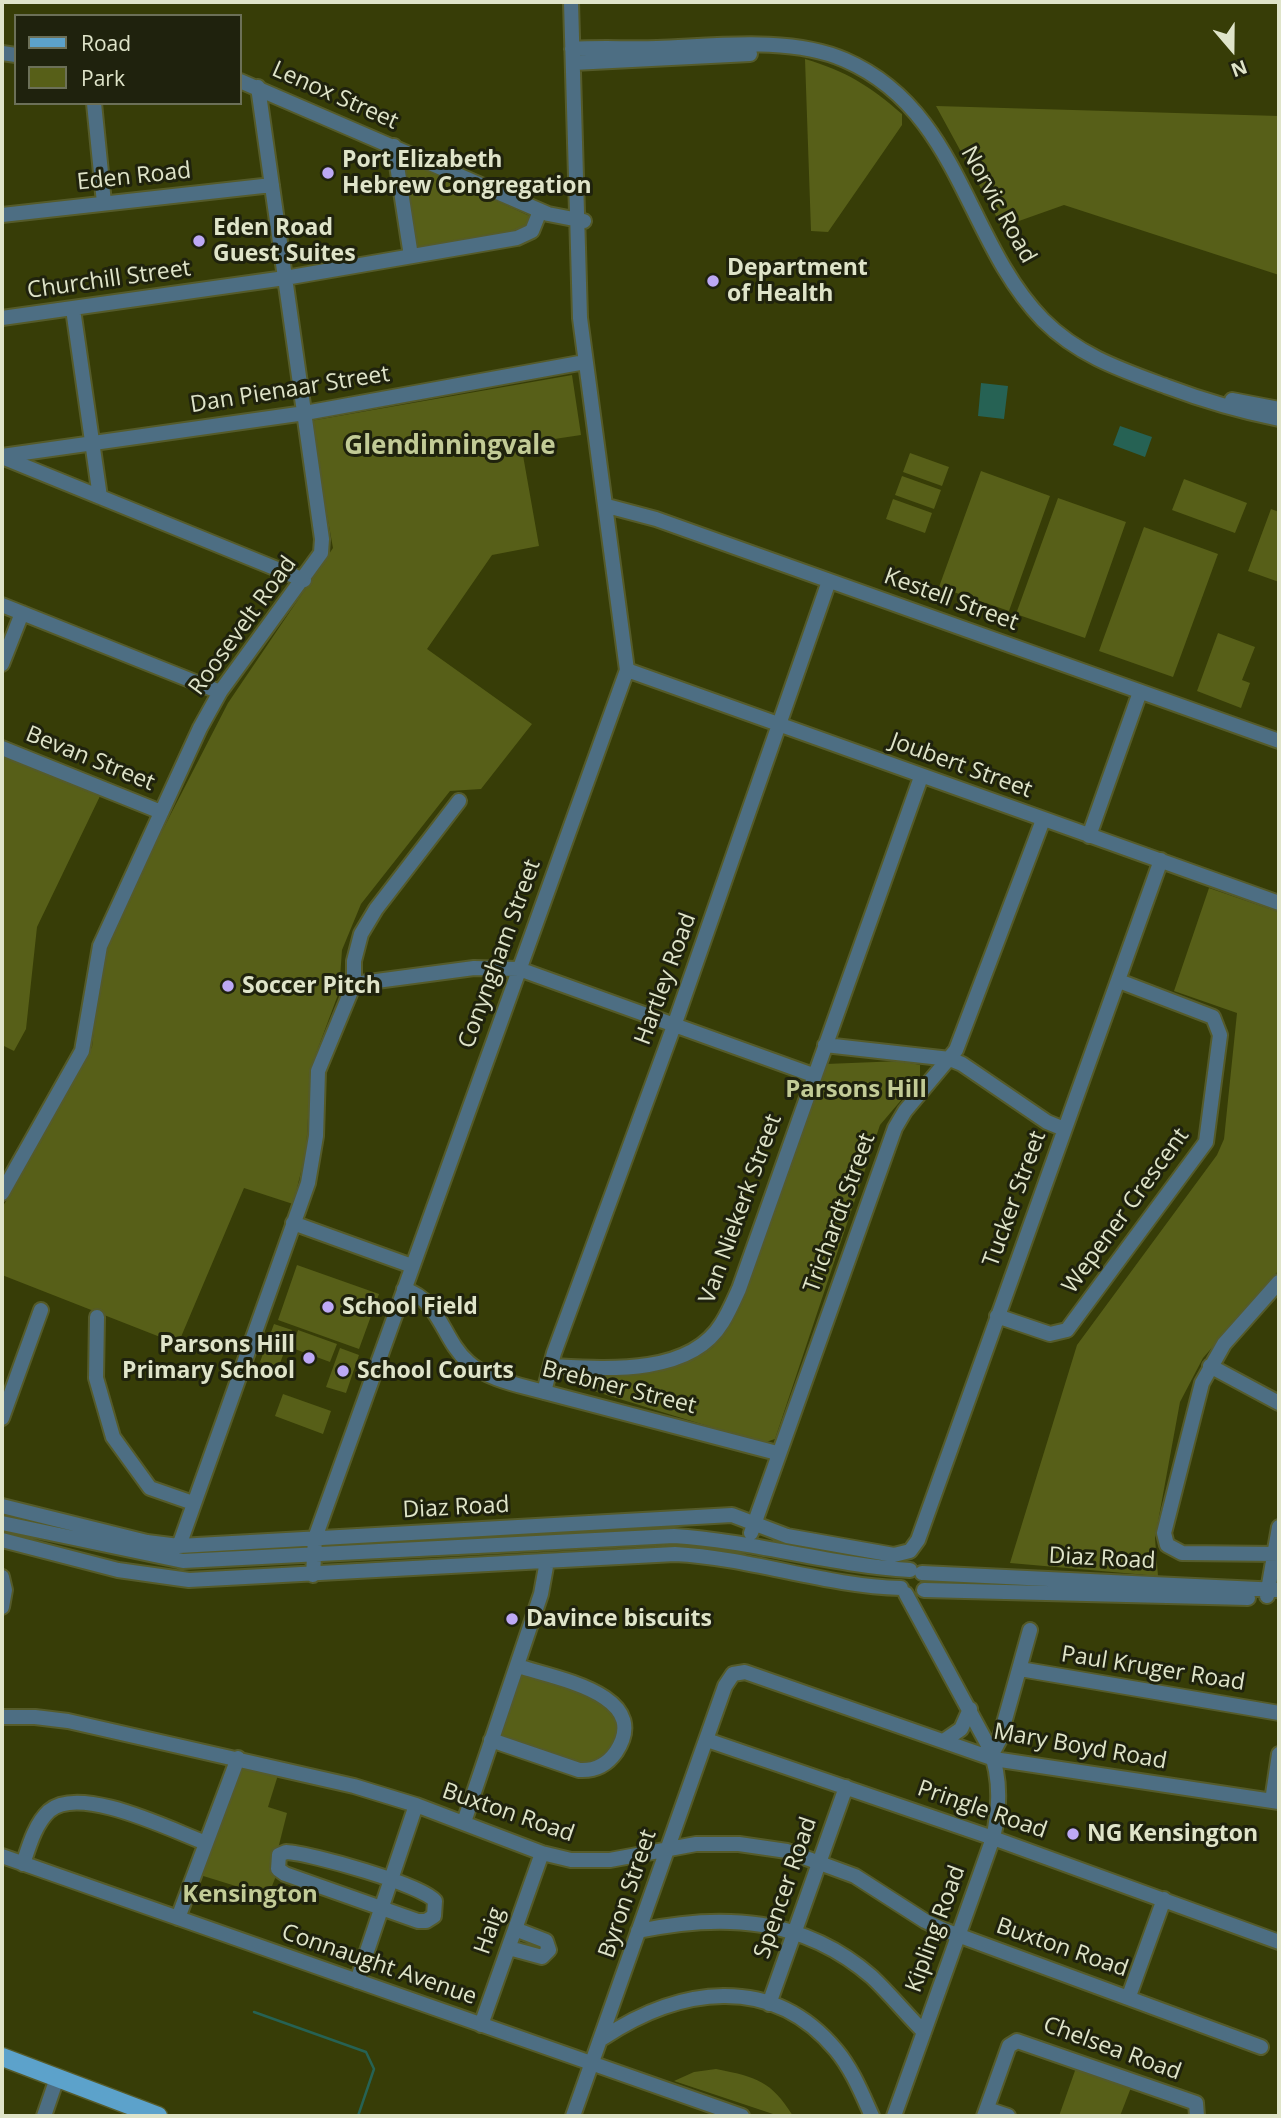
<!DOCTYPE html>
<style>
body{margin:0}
#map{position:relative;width:1281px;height:2118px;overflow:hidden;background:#373d07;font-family:"Open Sans",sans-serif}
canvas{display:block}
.frame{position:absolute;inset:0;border:4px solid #dfe4c9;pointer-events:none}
.legend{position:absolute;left:14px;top:14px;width:228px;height:91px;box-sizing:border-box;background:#1f220d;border:2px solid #6c7058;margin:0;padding:9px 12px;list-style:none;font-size:21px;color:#dfe4c9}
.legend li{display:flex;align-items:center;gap:14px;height:35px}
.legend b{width:35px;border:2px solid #6c7058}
.north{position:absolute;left:1197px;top:14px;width:70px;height:70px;-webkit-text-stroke:5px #1f220d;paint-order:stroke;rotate:160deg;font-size:19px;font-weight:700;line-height:28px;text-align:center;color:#dfe4c9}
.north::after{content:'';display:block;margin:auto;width:24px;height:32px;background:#dfe4c9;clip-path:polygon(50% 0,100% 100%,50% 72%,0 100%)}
</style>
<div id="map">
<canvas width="1281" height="2118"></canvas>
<div class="frame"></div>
<ul class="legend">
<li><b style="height:9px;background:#5ca2cb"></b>Road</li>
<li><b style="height:19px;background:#575f18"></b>Park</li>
</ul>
<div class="north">N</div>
</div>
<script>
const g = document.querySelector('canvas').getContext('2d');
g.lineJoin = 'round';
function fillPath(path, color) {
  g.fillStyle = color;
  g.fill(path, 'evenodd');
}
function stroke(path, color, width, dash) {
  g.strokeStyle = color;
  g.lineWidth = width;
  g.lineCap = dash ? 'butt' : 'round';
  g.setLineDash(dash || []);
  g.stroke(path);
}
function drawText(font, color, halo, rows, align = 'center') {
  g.font = font + ' "Open Sans",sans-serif';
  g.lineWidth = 6;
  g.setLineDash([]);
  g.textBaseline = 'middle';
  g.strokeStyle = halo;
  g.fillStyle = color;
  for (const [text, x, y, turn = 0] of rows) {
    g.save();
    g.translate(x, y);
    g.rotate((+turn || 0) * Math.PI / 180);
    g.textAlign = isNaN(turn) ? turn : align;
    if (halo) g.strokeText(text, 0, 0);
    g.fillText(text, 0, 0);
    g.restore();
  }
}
fillPath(new Path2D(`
 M 805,59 C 846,71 870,86 902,114 L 902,125 L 828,232 L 811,231 Z
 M 936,106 L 1279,116 L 1279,275 L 1064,205 L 1002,227 Z
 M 401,157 L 532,217 L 525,233 L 417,249 Z
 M 572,375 L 581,435 L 521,444 L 539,546 L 492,555 L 427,649 L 532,724 L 481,789 L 450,791 L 361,904 L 342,950 L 339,992 L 311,1067 L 306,1152 L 293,1204 L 244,1188 L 178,1344 L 2,1275 L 2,1208 L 92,1047 L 99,982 L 108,936 L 228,703 L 333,548 L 310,421 Z
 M 910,453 L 949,467 L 942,486 L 903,472 Z
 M 981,471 L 1050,496 L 1009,611 L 939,587 Z
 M 902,476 L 941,490 L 934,509 L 895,495 Z
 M 1184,479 L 1247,503 L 1235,533 L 1172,510 Z
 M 1058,498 L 1126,522 L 1085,638 L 1016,614 Z
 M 893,499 L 932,513 L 925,533 L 886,519 Z
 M 1271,509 L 1279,512 L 1279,582 L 1248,571 Z
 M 1144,527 L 1218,554 L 1173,677 L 1099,651 Z
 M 1218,633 L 1255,647 L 1242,680 L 1250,683 L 1241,708 L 1197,691 Z
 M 2,753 L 101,794 L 37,927 L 26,1029 L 14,1051 L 2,1045 Z
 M 1209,888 L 1279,912 L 1279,1270 L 1203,1358 L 1180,1402 L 1155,1538 L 1158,1576 L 1010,1563 L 1077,1345 L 1217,1155 L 1224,1139 L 1237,1013 L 1174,991 Z
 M 901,1061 L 920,1065 L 920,1078 L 880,1125 L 775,1439 L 763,1443 L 574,1385 L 572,1373 C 610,1371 683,1374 713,1347 C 728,1333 736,1316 744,1298 L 826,1064 Z
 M 297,1265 L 379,1294 L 359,1349 L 278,1320 Z
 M 274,1324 L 292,1330 L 278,1369 L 260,1362 Z
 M 298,1330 L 337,1344 L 330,1362 L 292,1348 Z
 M 340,1348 L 359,1355 L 346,1393 L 326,1387 Z
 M 283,1394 L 331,1411 L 323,1434 L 275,1416 Z
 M 524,1674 L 603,1698 L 615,1713 L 618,1734 L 611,1752 L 587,1767 L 499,1737 L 521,1675 Z
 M 246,1767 L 278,1775 L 268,1807 L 287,1813 L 278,1849 L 271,1859 L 271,1869 L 276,1876 L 268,1896 L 200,1875 L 238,1769 Z
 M 1077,2065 L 1132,2085 L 1120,2116 L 1059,2116 Z
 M 716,2069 C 757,2077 771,2081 793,2116 L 779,2116 L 674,2081 L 694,2072 Z`), '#575f18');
fillPath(new Path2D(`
 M 981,383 L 1008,386 L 1004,419 L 978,416 Z
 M 1120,426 L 1152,437 L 1145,457 L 1113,445 Z`), '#266254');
stroke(new Path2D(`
 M 254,2012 L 366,2052 L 374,2069 L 358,2116`), '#266254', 2.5);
const minor = new Path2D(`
 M 572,49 C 600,47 628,49 657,48 C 714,46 791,36 845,60 C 960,110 965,240 1043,320 C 1079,356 1122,370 1168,387 C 1205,401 1240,411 1279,419
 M 2,53 L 16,55
 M 573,63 L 750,54
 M 240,81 L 548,214 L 584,221
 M 94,103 L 104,203
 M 394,146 L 411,256
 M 2,215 L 272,185
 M 73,309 L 100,497
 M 2,318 L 285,278 L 517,238 L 532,231 L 540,211
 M 1232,400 L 1279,409
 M 2,456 L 305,413 L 585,362
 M 2,457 L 304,580
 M 607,506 L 656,519 L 1279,741
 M 2,605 L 220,692
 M 2,664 L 22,613
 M 627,670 L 1279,903
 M 2,748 L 161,812
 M 1089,836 L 1140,692
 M 354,984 L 474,968 L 519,969 L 813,1075
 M 825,1045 L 950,1059 L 962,1064 L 1047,1122 L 1064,1129
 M 2,1193 L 82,1051 L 100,946 L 200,728 L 220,692 L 321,553 L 322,539 L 258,87
 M 293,1223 L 412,1266
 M 1279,1282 L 1224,1344 L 1202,1383 L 1164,1533 L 1167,1545 L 1182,1553 L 1279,1554
 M 404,1289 C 441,1301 442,1339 468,1362 C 483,1376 509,1383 529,1388 L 777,1453
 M 997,1316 L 1050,1334 L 1067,1330 L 1206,1142 L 1220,1035 L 1213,1017 L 1119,981
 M 97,1317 L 96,1378 L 113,1437 L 150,1488 L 193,1503
 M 551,1366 C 605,1369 690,1376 722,1323 C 729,1312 734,1300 739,1289 L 921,777
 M 1210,1366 L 1279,1403
 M 544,1392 L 554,1353 L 675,1023 L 829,581
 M 2,1418 L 41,1310
 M 2,1506 L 147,1542 L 179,1546 L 732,1515 L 787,1536 L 894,1555 L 910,1551 L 918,1540 L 1161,860
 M 2,1523 L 183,1561 L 674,1536 C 753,1541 830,1565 910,1570
 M 751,1533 L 895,1128 L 905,1111 L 956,1050 L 1043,820
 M 2,1540 L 118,1570 L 189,1580 L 675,1554 C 752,1558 825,1586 901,1588
 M 179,1546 L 308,1183 L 316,1136 L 318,1071 L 354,984 L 354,961 L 361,934 L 376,909 L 459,801
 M 922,1573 L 1279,1590
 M 313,1575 L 315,1538 L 627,670 L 580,318 L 571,2
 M 2,1577 L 5,1590 L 2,1607
 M 924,1590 L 1248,1598
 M 1267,1596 L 1279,1527
 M 1020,1669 L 1279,1713
 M 2,1717 L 35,1717 L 68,1721 L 354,1786 L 416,1805 L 542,1853 L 571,1860 L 610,1860 L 696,1844 L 739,1844 L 787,1851 L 855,1876 L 925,1921 L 944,1930 L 1261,2047
 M 491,1740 L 579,1770 C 594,1771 607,1765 616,1752 C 654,1694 553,1678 518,1666
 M 707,1740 L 993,1838 L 1279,1942
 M 945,1740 L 961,1729 L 970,1709
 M 992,1754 L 999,1741 L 1030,1630
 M 1272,1801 L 1279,1754
 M 464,1822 L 541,1594 L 547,1561
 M 286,1852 C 310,1853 423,1885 435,1901 L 434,1916 L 426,1921 L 418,1921 L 285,1874 L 278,1869 L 279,1855 Z
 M 2,1856 L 742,2116
 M 23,1864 C 29,1846 35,1824 49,1811 C 80,1784 171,1830 206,1843
 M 178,1918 L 238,1758
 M 638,1931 C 723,1913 803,1917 872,1977 C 890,1994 906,2014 924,2032
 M 509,1948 L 542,1957 L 549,1950 L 546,1941 L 515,1929
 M 357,1981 L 416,1805
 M 1129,1996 L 1164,1899
 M 769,2004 L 846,1787
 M 481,2025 L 542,1853
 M 603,2038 C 678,1988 771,1972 836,2050 C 852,2069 862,2094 872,2116
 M 987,2109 L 1008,2116
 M 44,2116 L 57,2078
 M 573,2116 L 725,1686 L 733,1674 L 745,1672 L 994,1759 L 1279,1802
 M 894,2116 L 993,1838 C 1000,1808 1001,1776 989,1747 L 906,1594
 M 984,2116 L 1009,2046 L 1017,2041 L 1196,2103 L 1197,2116`);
const major = new Path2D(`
 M 2,2057 L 158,2116`);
stroke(minor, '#555b2a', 18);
stroke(major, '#555b2a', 21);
stroke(minor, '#4d6e83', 14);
stroke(major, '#5ca2cb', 18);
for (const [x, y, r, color] of [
 [328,173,7,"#bda9f5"],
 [199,241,7,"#bda9f5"],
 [713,281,7,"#bda9f5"],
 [228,986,7,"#bda9f5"],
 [328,1307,7,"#bda9f5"],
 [309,1358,7,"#bda9f5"],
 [343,1371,7,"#bda9f5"],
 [512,1619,7,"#bda9f5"],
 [1073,1834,7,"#bda9f5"]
]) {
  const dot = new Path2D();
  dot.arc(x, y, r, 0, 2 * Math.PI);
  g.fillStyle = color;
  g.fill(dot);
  stroke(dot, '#1f220d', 2.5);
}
drawText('23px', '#dfe4c9', '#1f220d', [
 ["Lenox Street",335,96,24],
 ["Eden Road",134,177,-6],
 ["Norvic Road",998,205,61],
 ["Churchill Street",109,280,-8],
 ["Dan Pienaar Street",290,390,-9],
 ["Kestell Street",951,600,20],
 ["Roosevelt Road",243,626,-54],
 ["Bevan Street",90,759,22],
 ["Joubert Street",961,766,20],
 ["Conyngham Street",500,954,-70],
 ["Hartley Road",666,979,-70],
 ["Tucker Street",1015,1199,-70],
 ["Van Niekerk Street",741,1209,-70],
 ["Wepener Crescent",1126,1211,-54],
 ["Trichardt Street",840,1213,-70],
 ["Brebner Street",619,1388,14],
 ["Diaz Road",456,1508,-3],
 ["Diaz Road",1102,1559,3],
 ["Paul Kruger Road",1153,1669,9],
 ["Mary Boyd Road",1080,1747,10],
 ["Pringle Road",982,1810,19],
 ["Buxton Road",508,1813,19],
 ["Spencer Road",786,1888,-71],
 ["Byron Street",628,1894,-71],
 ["Kipling Road",936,1929,-70],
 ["Haig",490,1931,-71],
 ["Buxton Road",1062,1948,19],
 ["Connaught Avenue",379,1965,19],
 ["Chelsea Road",1112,2049,20]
]);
drawText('bold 23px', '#dfe4c9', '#1f220d', [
 ["Port Elizabeth",342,160],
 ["Hebrew Congregation",342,186],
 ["Eden Road",213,228],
 ["Guest Suites",213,254],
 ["Department",727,268],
 ["of Health",727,294],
 ["Soccer Pitch",242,986],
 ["School Field",342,1307],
 ["Parsons Hill",295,1345,"right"],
 ["Primary School",295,1371,"right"],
 ["School Courts",357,1371],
 ["Davince biscuits",526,1619],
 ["NG Kensington",1087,1834]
], 'left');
drawText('bold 24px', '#c2cb96', '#1f220d', [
 ["Parsons Hill",856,1090],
 ["Kensington",250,1895]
]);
drawText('bold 26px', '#c2cb96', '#1f220d', [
 ["Glendinningvale",450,447]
]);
</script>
